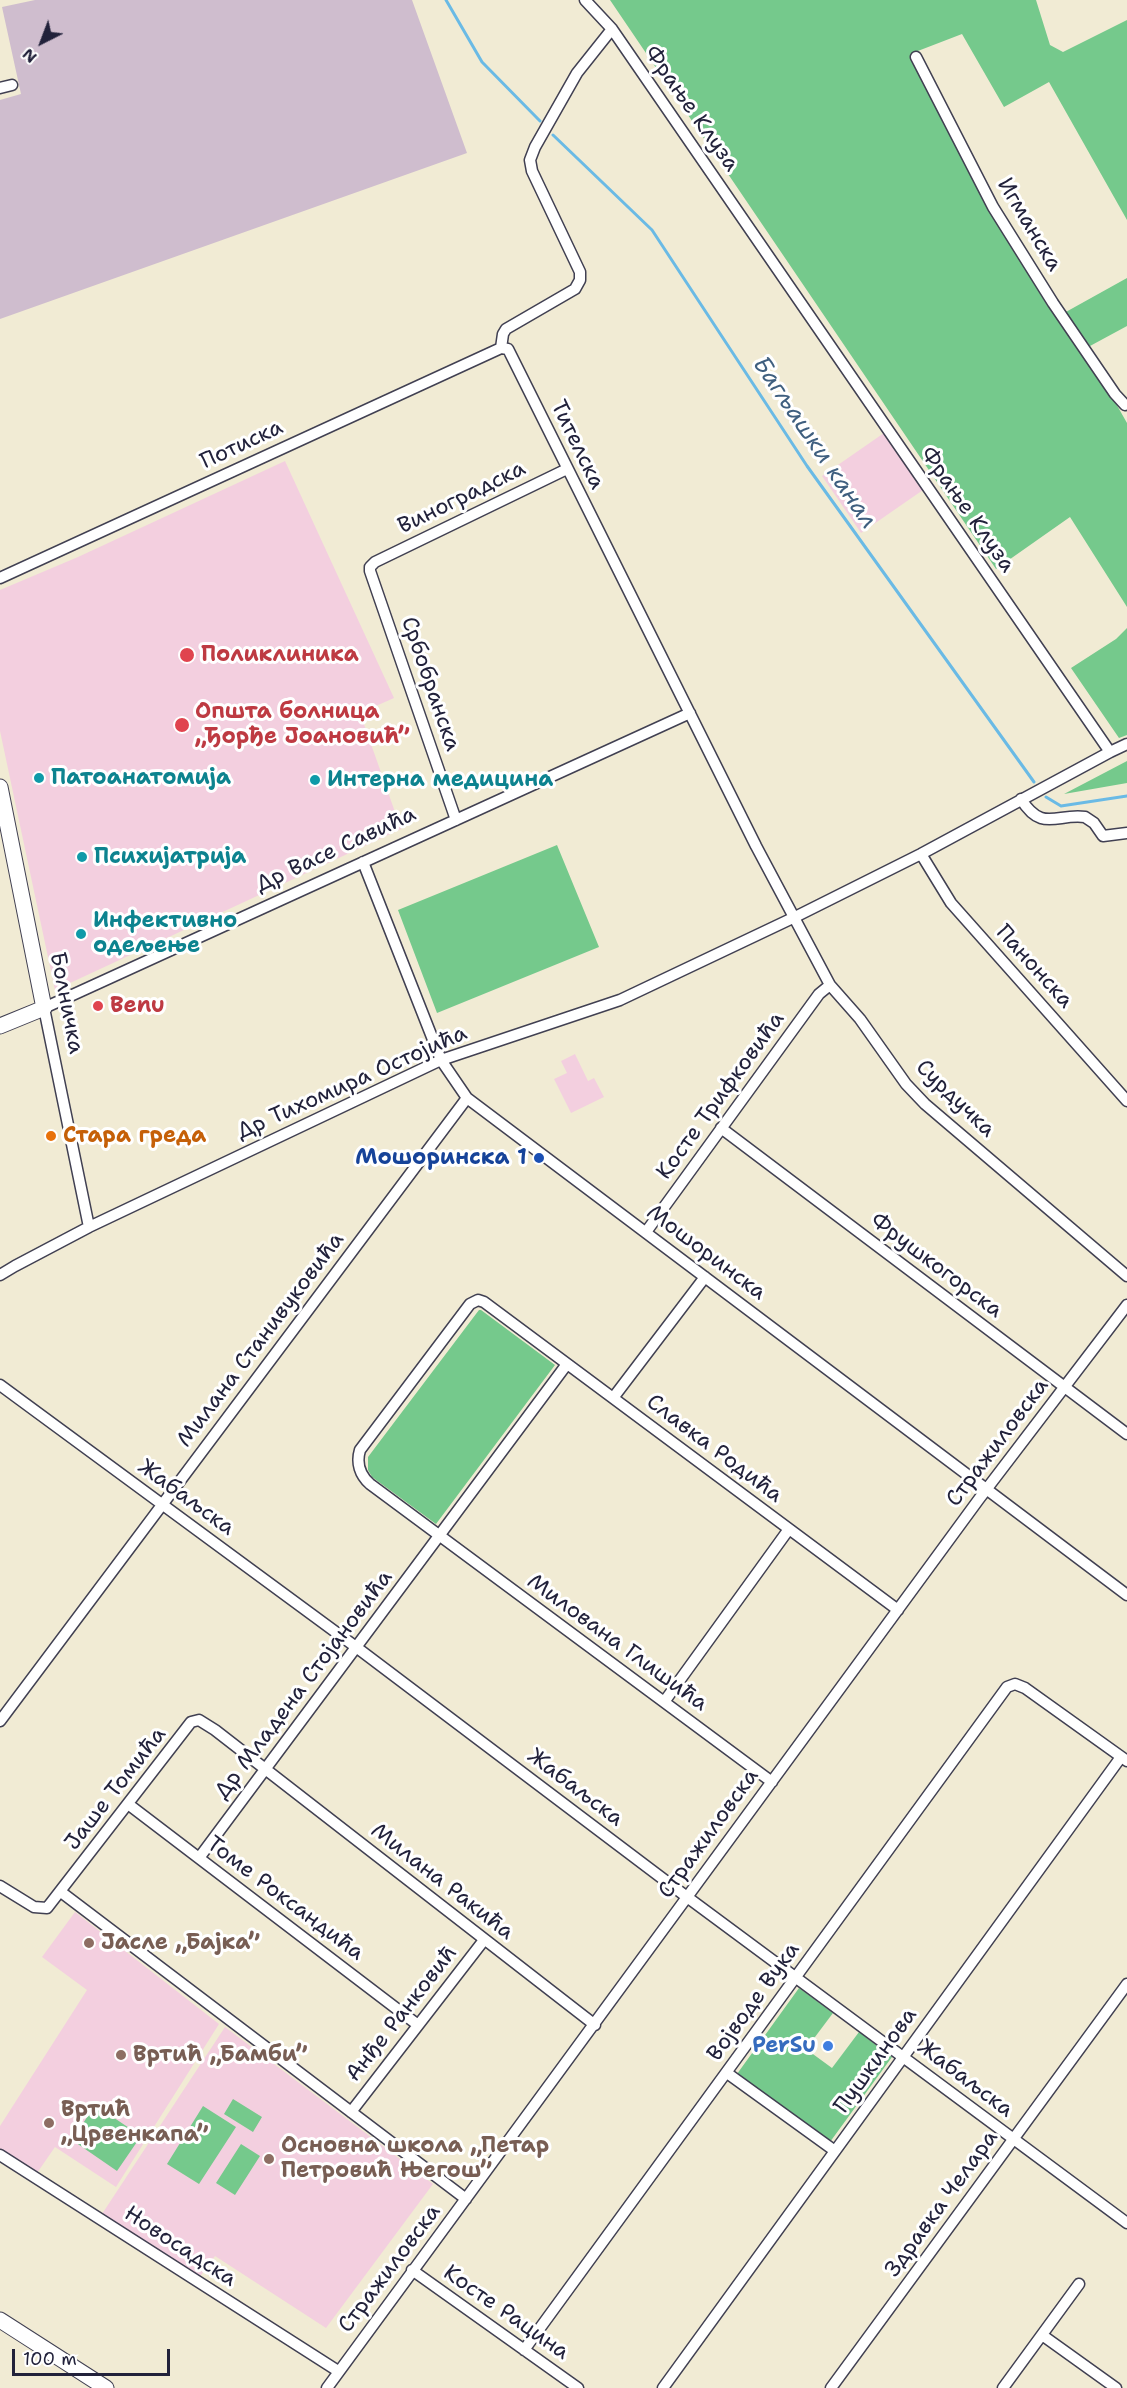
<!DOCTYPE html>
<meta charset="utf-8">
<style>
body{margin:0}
#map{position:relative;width:1127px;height:2388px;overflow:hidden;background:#f1ebd4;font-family:"Shantell Sans",sans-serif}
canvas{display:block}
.north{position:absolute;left:12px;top:12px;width:60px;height:60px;-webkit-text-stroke:4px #fff;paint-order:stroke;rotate:222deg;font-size:16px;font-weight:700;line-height:24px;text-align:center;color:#22223b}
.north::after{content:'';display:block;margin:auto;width:21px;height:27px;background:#22223b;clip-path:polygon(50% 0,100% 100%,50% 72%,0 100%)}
.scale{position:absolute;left:12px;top:2349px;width:158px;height:27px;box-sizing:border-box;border:3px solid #22223b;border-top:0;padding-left:8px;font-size:18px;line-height:21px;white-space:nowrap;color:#22223b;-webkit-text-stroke:4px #fff;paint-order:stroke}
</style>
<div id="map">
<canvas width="1127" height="2388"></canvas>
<div class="north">N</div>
<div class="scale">100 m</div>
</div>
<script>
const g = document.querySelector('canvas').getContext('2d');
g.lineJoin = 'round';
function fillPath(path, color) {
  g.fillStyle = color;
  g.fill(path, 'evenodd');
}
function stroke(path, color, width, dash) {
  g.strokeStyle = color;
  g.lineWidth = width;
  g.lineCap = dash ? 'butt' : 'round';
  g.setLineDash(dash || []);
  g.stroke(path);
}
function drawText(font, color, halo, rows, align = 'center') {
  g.font = font + ' "Shantell Sans",sans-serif';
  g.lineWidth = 6;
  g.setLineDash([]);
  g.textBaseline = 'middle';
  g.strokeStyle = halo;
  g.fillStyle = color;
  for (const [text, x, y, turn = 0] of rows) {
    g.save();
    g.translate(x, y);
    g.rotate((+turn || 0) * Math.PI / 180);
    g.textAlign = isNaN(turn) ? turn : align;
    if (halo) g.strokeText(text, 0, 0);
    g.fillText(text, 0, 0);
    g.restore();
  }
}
fillPath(new Path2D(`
 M 884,433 L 923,490 L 861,533 L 822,476 Z
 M 285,461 L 394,698 L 360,713 L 401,829 L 55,990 L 0,731 L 0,590 L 78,557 Z
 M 575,1054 L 588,1081 L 594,1078 L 604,1097 L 571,1113 L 554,1079 L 567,1073 L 561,1061 Z
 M 75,1912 L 219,2024 L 116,2187 L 55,2147 L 37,2173 L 0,2149 L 0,2126 L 87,1990 L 42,1957 Z
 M 225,2027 L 433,2184 L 326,2328 L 215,2256 L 199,2278 L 102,2214 Z`), '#f3cfdf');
fillPath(new Path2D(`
 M 35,0 L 412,0 L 467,153 L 0,319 L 0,100 L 21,94 L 2,7 Z`), '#cfbdce');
fillPath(new Path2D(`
 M 610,0 L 1036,0 L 1050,45 L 1063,52 L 1127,20 L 1127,220 L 1049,82 L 1004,107 L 962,34 L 910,54 L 994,218 L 1047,305 L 1085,349 L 1127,423 L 1127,607 L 1070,517 L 996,569 Z
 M 1127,278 L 1127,326 L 1090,346 L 1064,313 Z
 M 1127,628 L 1127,735 L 1119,738 L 1071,668 L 1116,639 Z
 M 1127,761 L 1127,783 L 1064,794 Z
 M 557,845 L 599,947 L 437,1013 L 398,910 Z
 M 479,1310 L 481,1310 L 555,1365 L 436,1524 L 372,1477 L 368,1470 L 368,1457 Z
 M 799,1988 L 833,2013 L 806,2049 L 832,2068 L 859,2032 L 892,2057 L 830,2142 L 737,2074 Z
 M 233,2099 L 262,2117 L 253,2132 L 224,2114 Z
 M 95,2105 L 141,2136 L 117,2171 L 72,2140 Z
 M 203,2106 L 236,2127 L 199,2184 L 167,2164 Z
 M 241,2144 L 260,2156 L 235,2195 L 216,2183 Z`), '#75c98c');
stroke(new Path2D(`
 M 446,0 L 482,62 L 540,121
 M 553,135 L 652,230 L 807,466 L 1034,782
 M 1046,797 L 1061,806 L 1127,796`), '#6abae5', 3);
const street = new Path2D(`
 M 612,29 L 577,73 L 535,147 L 530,160 L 532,171 L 580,272 L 580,280 L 575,289 L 506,329 L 503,334 L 501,348 L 508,349 L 756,846 L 830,985 L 860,1019 L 906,1084 L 925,1104 L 1127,1276
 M 916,57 L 993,207 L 1053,303 L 1115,394 L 1125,405
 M 0,88 L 12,85
 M 0,578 L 501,348
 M 1110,752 L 1127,744
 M 1021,799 C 1042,833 1057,813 1085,817 L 1094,823 L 1103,836 L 1127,833
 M 456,820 L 370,571 L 370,567 L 375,562 L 567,469
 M 921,854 L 951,903 L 1127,1101
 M 363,862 L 441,1060 L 467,1098 L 1127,1595
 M 721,1128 L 1127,1434
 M 89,1227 L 44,1008 L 690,713
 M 646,1232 L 819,994 L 830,985
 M 0,1275 L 15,1266 L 89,1227 L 441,1060 L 620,1000 L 795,917 L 921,854 L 1110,752 L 612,29 L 585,0
 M 0,1385 L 356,1647 L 687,1897 L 1127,2223
 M 613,1398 L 705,1277
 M 664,1702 L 789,1529
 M 0,1721 L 467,1098
 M 772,1782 L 370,1484 C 360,1475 356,1463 360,1450 L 470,1304 L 478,1300 L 484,1302 L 898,1610
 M 128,1804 L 418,2025
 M 199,1858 L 567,1364
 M 0,1886 L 34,1907 L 47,1908 L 191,1722 L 199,1720 L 215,1730 L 595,2025
 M 61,1892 L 466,2199
 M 727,2073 L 835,2151
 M 351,2112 L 484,1940
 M 0,2155 L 338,2371
 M 412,2270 L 578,2388
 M 1042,2335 L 1116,2388
 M 524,2350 L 1007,1687 L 1015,1684 L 1025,1688 L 1127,1761
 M 327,2388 L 979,1499 L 1127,1305
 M 663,2388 L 1121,1757
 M 831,2388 L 1127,1984
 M 1003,2388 L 1079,2284`);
const secondary = new Path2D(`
 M 0,787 L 44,1008 L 0,1026
 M 0,2320 L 106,2388`);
stroke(street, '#414052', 13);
stroke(secondary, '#414052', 17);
stroke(street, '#fff', 10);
stroke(secondary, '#fff', 15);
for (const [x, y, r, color] of [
 [187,655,8,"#e0444e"],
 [182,725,8,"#e0444e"],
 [39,778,6,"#0f9aa8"],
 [315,780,6,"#0f9aa8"],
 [82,857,6,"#0f9aa8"],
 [81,934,6,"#0f9aa8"],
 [98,1006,6,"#e0444e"],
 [51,1136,6,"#e8710a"],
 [539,1158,6,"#1a4fb4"],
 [89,1943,6,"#8d6e63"],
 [828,2046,6,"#3f7fe0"],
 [121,2055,6,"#8d6e63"],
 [49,2123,6,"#8d6e63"],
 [269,2159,6,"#8d6e63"]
]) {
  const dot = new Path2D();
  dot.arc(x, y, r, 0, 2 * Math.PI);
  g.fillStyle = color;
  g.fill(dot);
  stroke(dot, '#fff', 2);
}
drawText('22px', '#22223b', '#fff', [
 ["Фрање Клуза",691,109,55],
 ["Игманска",1029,225,59],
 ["Потиска",242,445,-25],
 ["Тителска",577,445,64],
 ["Виноградска",462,498,-26],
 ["Фрање Клуза",967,510,55],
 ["Србобранска",430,684,71],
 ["Др Васе Савића",336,850,-25],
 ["Панонска",1034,967,48],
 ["Болничка",66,1003,79],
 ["Др Тихомира Остојића",352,1083,-24],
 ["Косте Трифковића",721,1096,-54],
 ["Сурдучка",955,1099,44],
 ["Мошоринска",706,1253,37],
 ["Фрушкогорска",936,1266,37],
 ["Милана Станивуковића",261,1340,-53],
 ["Стражиловска",998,1443,-53],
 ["Славка Родића",714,1449,37],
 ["Жабаљска",186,1498,36],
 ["Милована Глишића",617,1643,36],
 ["Др Младена Стојановића",304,1685,-53],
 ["Жабаљска",575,1788,37],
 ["Јаше Томића",116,1789,-52],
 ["Стражиловска",709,1834,-54],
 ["Милана Ракића",442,1882,38],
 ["Томе Роксандића",285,1899,37],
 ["Војводе Вука",754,2002,-54],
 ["Анђе Ранковић",402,2014,-52],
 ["Пушкинова",876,2061,-54],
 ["Жабаљска",965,2079,37],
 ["Здравка Челара",942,2204,-54],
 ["Новосадска",180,2247,33],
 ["Стражиловска",390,2269,-53],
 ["Косте Рацина",506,2313,35]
]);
drawText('bold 22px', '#be3a42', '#fff', [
 ["Поликлиника",201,655],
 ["Општа болница",195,712],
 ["„Ђорђе Јоановић”",195,737],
 ["Benu",110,1006]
], 'left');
drawText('bold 22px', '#0d838f', '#fff', [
 ["Патоанатомија",51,778],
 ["Интерна медицина",327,780],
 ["Психијатрија",94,857],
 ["Инфективно",93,921],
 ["одељење",93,946]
], 'left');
drawText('bold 22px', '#c56008', '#fff', [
 ["Стара греда",63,1136]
], 'left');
drawText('bold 22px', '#164399', '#fff', [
 ["Мошоринска 1",527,1158]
], 'right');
drawText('bold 22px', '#785e54', '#fff', [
 ["Јасле „Бајка”",101,1943],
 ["Вртић „Бамби”",133,2055],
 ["Вртић",61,2110],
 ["„Црвенкапа”",61,2135],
 ["Основна школа „Петар",281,2146],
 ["Петровић Његош”",281,2171]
], 'left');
drawText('bold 22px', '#366cbe', '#fff', [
 ["PerSu",816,2046]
], 'right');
drawText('italic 24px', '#3f5f7f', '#fff', [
 ["Багљашки канал",814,443,56]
]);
</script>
